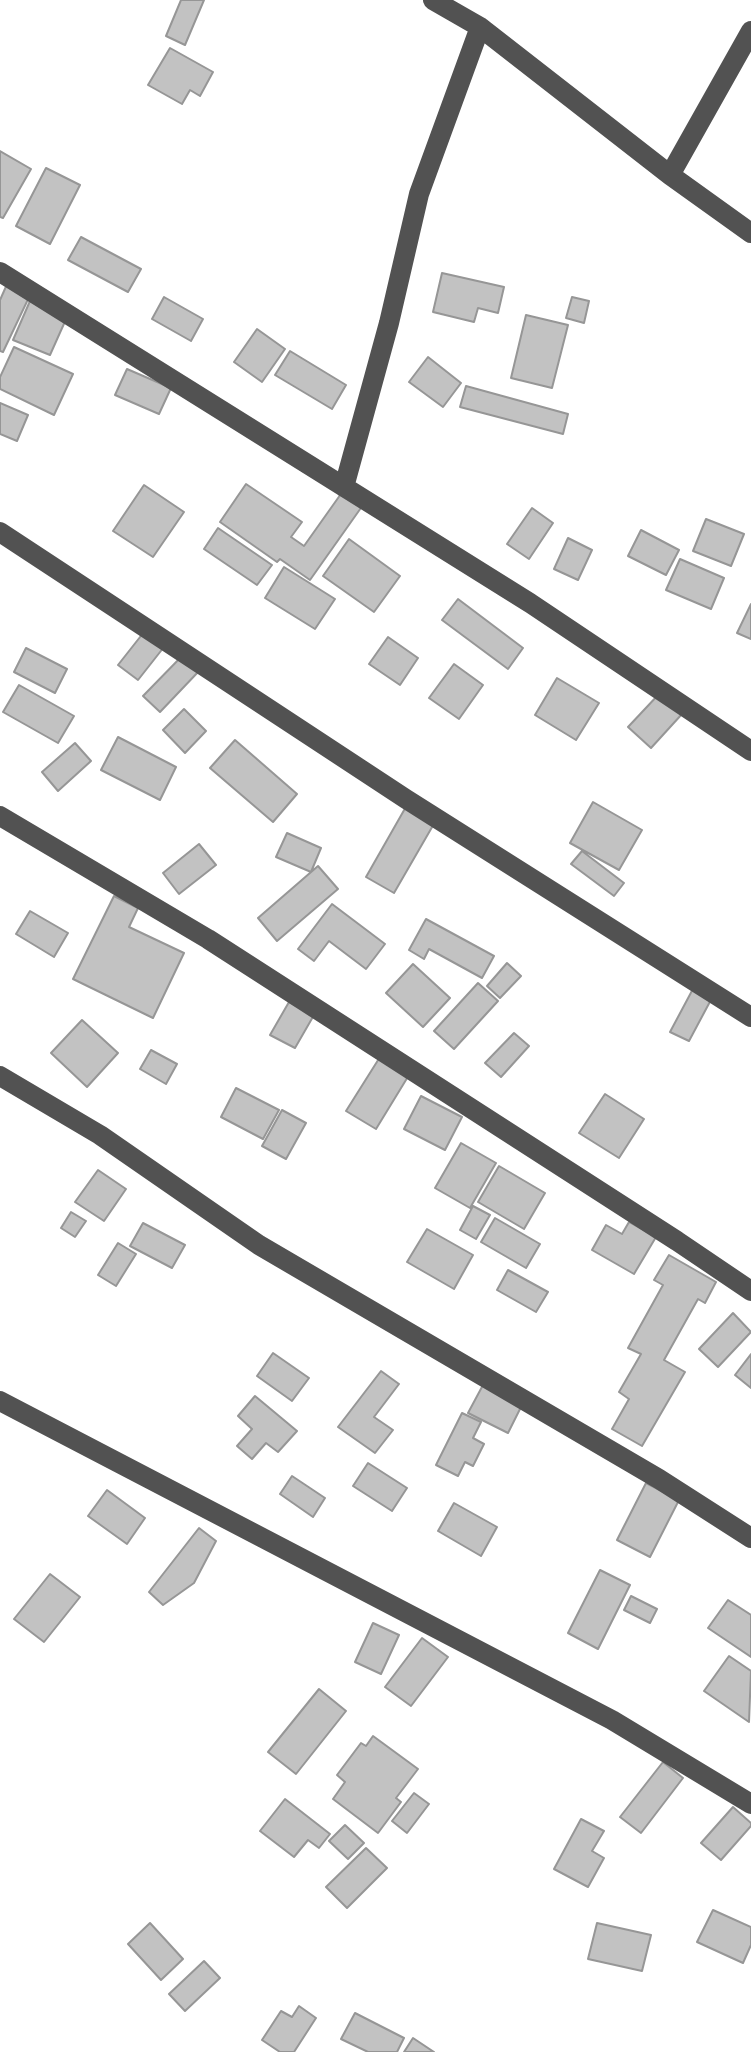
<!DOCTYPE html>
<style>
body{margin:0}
canvas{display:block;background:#fff}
</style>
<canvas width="751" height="2052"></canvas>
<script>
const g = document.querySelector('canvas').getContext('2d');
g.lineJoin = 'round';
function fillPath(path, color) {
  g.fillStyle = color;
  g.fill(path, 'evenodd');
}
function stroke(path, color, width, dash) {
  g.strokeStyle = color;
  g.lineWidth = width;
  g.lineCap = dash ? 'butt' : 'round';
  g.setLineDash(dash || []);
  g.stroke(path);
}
const building = new Path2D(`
 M 181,0 L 204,0 L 185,45 L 166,36 Z
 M 170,48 L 213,72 L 200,96 L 190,90 L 182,104 L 148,85 Z
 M 0,151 L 31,169 L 3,218 L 0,217 Z
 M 46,168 L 80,185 L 50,244 L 16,226 Z
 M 81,237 L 141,269 L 128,292 L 68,260 Z
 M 442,273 L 504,287 L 498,313 L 478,308 L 474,322 L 433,312 Z
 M 8,282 L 31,293 L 3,352 L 0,351 L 0,300 Z
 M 164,297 L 203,319 L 191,341 L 152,319 Z
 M 572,297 L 589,301 L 584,323 L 566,318 Z
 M 30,301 L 67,317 L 50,355 L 13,340 Z
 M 526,315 L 568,325 L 552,388 L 511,378 Z
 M 257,329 L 285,349 L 262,382 L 234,362 Z
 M 14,347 L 73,374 L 54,415 L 0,389 L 0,377 Z
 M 290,351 L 346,385 L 332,409 L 275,375 Z
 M 428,357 L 461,383 L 443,407 L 409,382 Z
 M 127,369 L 171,388 L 159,414 L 115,395 Z
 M 466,386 L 568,414 L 563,434 L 460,407 Z
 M 0,403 L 28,415 L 17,441 L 0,434 Z
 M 246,484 L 302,522 L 291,537 L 304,546 L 343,491 L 363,505 L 310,580 L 280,559 L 277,562 L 220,522 Z
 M 144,485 L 184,512 L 153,557 L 113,531 Z
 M 532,508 L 553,523 L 529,559 L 507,544 Z
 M 706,519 L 744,534 L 731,566 L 693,551 Z
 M 218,528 L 272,565 L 257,585 L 204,549 Z
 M 641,530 L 679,550 L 666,575 L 628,556 Z
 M 568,538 L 592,550 L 578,580 L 554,569 Z
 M 349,539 L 400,576 L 374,612 L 323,576 Z
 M 680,559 L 724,578 L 711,609 L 666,590 Z
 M 284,567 L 335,599 L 315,629 L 265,598 Z
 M 458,599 L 523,648 L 508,669 L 442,620 Z
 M 751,604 L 751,639 L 737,633 Z
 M 144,632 L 164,647 L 138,680 L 118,665 Z
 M 388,637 L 418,658 L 400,685 L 369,664 Z
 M 26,648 L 67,669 L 55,693 L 14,672 Z
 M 183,655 L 200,670 L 160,712 L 143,696 Z
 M 454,664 L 483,685 L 459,719 L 429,698 Z
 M 557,678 L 599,703 L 576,740 L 535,715 Z
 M 19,685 L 74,716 L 58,743 L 3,712 Z
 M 659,694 L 682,714 L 651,748 L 628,727 Z
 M 184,709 L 206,731 L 185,753 L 163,730 Z
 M 118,737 L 176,767 L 160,800 L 101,770 Z
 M 235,740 L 297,794 L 273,822 L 210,768 Z
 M 75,743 L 91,761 L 58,791 L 42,772 Z
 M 593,802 L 642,830 L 619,870 L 570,843 Z
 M 407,805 L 435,822 L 394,893 L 366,877 Z
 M 287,833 L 321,848 L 311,872 L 276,857 Z
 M 199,844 L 216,865 L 179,894 L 163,873 Z
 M 582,851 L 624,883 L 614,896 L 571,864 Z
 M 318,866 L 338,889 L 277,941 L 258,918 Z
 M 114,896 L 138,908 L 129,927 L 184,953 L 153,1018 L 73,979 Z
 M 332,904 L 385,944 L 366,969 L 329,941 L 314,961 L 298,949 Z
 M 30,911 L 68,933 L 54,957 L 16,934 Z
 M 426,919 L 494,956 L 482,978 L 429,949 L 424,959 L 409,950 Z
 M 507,963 L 521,976 L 500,998 L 487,986 Z
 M 413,964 L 450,998 L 423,1027 L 386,993 Z
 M 478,983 L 498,1001 L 454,1049 L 434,1031 Z
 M 694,987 L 713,996 L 689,1041 L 670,1032 Z
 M 289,1002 L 314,1015 L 295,1048 L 270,1035 Z
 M 82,1020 L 118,1053 L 87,1087 L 51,1053 Z
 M 514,1033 L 529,1046 L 501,1077 L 485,1063 Z
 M 151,1050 L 177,1064 L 166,1084 L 140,1069 Z
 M 380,1057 L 409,1075 L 376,1129 L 346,1111 Z
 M 236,1088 L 279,1110 L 263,1139 L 221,1117 Z
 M 605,1094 L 644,1119 L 619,1158 L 579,1133 Z
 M 421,1096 L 462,1117 L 445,1150 L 404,1129 Z
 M 282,1110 L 306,1123 L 286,1159 L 262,1146 Z
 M 461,1143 L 496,1163 L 470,1208 L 435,1188 Z
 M 499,1166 L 545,1193 L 524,1229 L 478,1202 Z
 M 98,1170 L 126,1189 L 104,1221 L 75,1202 Z
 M 473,1206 L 490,1215 L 476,1239 L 460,1230 Z
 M 71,1212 L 86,1221 L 75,1237 L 61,1228 Z
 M 495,1218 L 540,1244 L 526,1268 L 481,1242 Z
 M 629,1222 L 656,1237 L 634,1274 L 592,1250 L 606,1225 L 622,1234 Z
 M 143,1223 L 185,1245 L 172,1268 L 130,1246 Z
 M 427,1229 L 473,1255 L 454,1289 L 407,1262 Z
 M 118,1243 L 136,1254 L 116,1286 L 98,1275 Z
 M 669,1255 L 716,1282 L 705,1303 L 698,1299 L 664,1360 L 685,1372 L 642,1446 L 612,1429 L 629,1399 L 619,1392 L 641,1354 L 628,1348 L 663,1285 L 654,1280 Z
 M 508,1270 L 548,1292 L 536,1312 L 497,1290 Z
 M 733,1313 L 751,1332 L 718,1367 L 699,1349 Z
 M 273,1353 L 309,1378 L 292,1401 L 257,1376 Z
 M 751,1354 L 751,1388 L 735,1375 Z
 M 381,1371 L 399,1384 L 374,1417 L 393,1430 L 375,1453 L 338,1427 Z
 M 483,1385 L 522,1405 L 508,1433 L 468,1413 Z
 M 255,1396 L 297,1431 L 278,1452 L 266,1443 L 252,1459 L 237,1446 L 252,1429 L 238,1416 Z
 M 462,1413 L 481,1422 L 473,1438 L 484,1444 L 473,1466 L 465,1462 L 458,1476 L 436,1465 Z
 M 368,1463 L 407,1488 L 392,1511 L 353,1486 Z
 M 292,1476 L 325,1498 L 313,1517 L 280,1494 Z
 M 646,1483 L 679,1500 L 650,1557 L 617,1540 Z
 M 107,1490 L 145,1518 L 127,1544 L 88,1516 Z
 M 454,1503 L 497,1527 L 481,1556 L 438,1531 Z
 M 199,1528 L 216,1541 L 194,1583 L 163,1605 L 149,1592 Z
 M 600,1570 L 630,1585 L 598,1649 L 568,1633 Z
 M 50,1574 L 80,1597 L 44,1642 L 14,1619 Z
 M 631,1596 L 657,1609 L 650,1623 L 624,1610 Z
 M 728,1600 L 751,1615 L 751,1657 L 708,1628 Z
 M 373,1623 L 399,1635 L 381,1674 L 355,1662 Z
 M 422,1638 L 448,1657 L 411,1706 L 385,1687 Z
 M 729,1656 L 751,1671 L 749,1722 L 704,1691 Z
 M 319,1689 L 346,1711 L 296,1774 L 268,1752 Z
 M 373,1736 L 418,1769 L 396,1798 L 401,1802 L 378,1833 L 333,1799 L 345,1782 L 337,1775 L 361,1743 L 366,1746 Z
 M 663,1762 L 683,1778 L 641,1833 L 620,1817 Z
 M 414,1793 L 429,1804 L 407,1833 L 392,1821 Z
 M 285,1799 L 330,1834 L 319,1848 L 308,1840 L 294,1857 L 260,1831 Z
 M 733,1807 L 751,1823 L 751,1826 L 721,1860 L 701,1843 Z
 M 581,1819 L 604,1831 L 592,1851 L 604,1858 L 588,1887 L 554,1869 Z
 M 345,1825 L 364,1843 L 348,1859 L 329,1841 Z
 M 366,1848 L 387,1868 L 347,1908 L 326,1887 Z
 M 713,1910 L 751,1927 L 751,1945 L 743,1963 L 697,1942 Z
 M 150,1923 L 183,1959 L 161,1980 L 128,1944 Z
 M 597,1923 L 651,1935 L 642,1971 L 588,1959 Z
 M 204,1961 L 220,1978 L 185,2011 L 169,1994 Z
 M 299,2006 L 316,2018 L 294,2052 L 280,2052 L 262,2040 L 281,2011 L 292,2017 Z
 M 355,2013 L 404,2038 L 397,2052 L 368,2052 L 341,2039 Z
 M 413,2038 L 434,2052 L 404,2052 Z`);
fillPath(building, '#c2c2c2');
stroke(building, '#969696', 2);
stroke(new Path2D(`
 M 433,0 L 480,27 L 670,175 L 751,233
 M 670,175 L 751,31
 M 0,272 L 530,603 L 751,751
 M 344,487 L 389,323 L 419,194 L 480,27
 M 0,532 L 406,799 L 751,1017
 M 0,816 L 208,939 L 677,1241 L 751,1291
 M 0,1076 L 100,1135 L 259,1245 L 659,1479 L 751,1538
 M 0,1401 L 612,1720 L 751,1804`), '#525252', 20);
</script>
